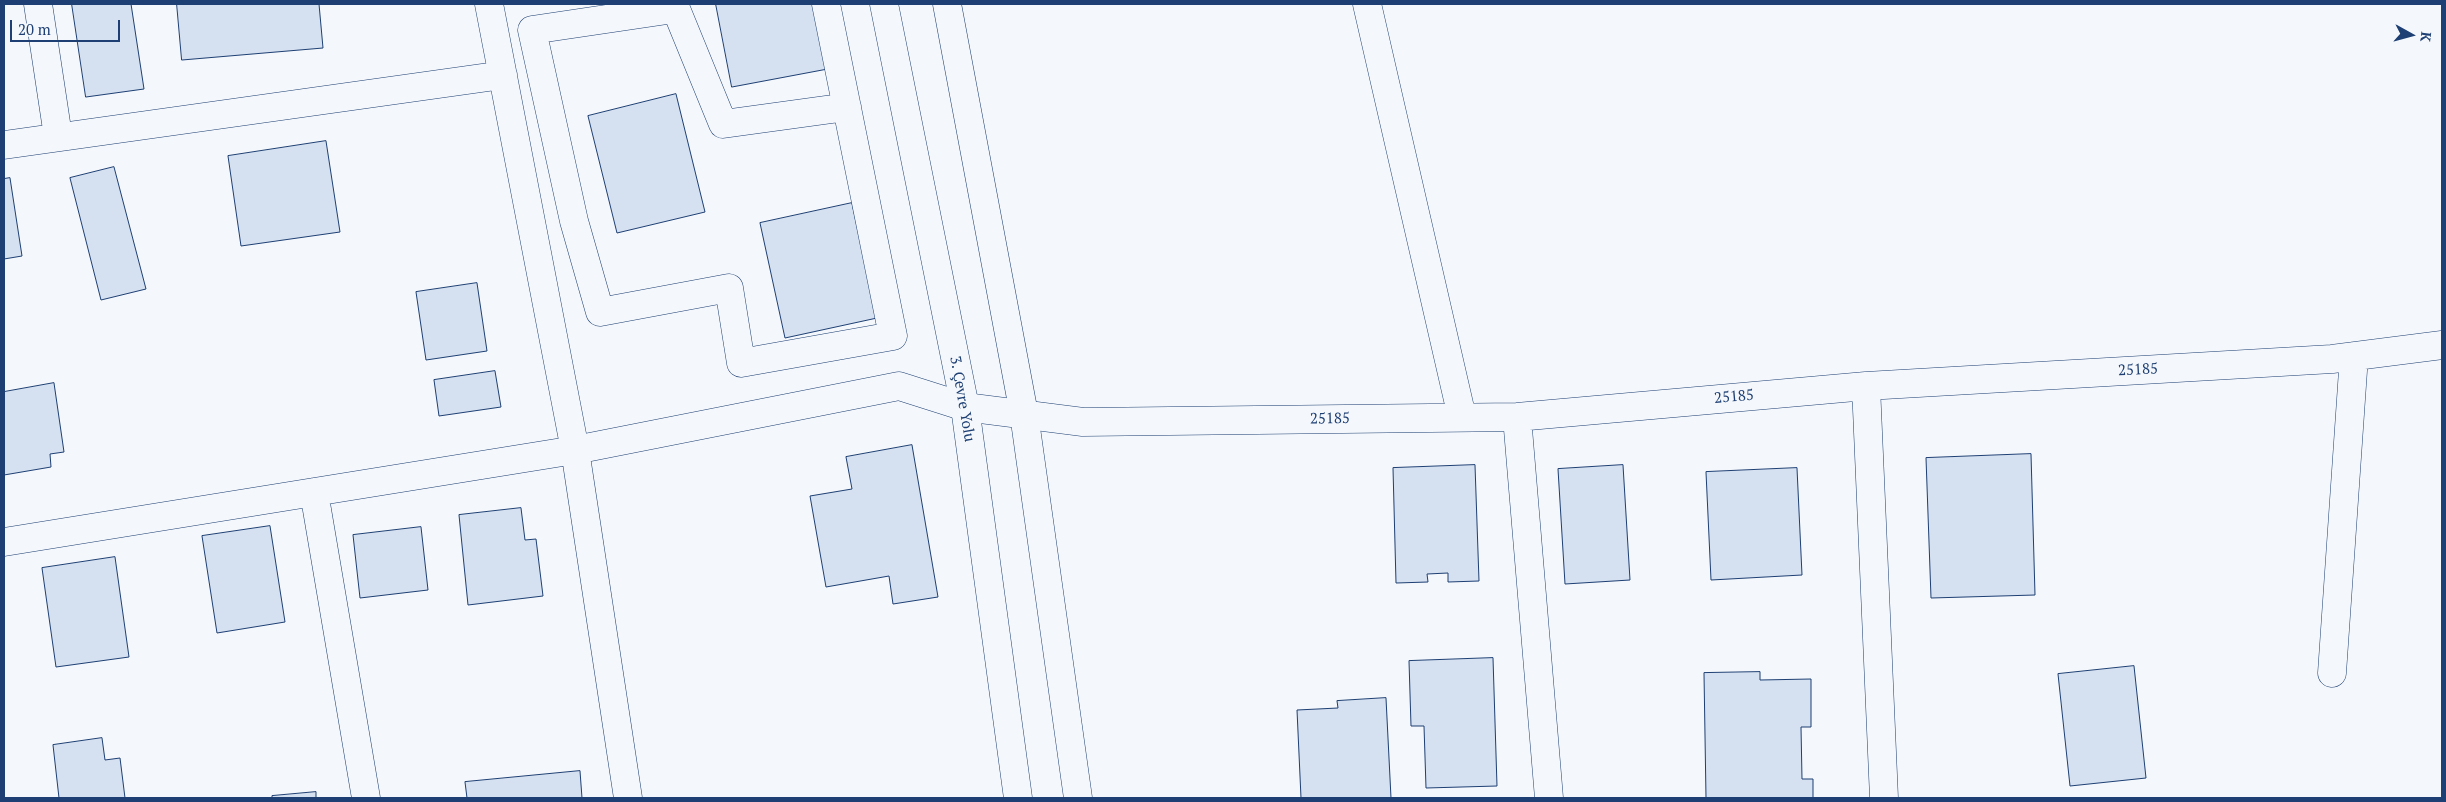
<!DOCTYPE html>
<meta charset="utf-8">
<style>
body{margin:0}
#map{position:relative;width:2446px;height:802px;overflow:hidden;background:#f4f7fb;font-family:"PT Serif",serif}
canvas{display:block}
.frame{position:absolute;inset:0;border:5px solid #1d3f73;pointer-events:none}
.north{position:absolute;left:2386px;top:10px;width:50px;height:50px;-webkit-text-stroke:4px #f4f7fb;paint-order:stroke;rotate:97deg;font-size:14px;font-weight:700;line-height:20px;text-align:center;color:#1d3f73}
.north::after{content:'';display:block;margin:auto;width:18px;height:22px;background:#1d3f73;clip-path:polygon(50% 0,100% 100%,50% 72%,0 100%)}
.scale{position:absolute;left:10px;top:20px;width:110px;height:22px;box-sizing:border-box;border:2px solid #1d3f73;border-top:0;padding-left:6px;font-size:15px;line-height:18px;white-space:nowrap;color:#1d3f73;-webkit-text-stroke:4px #f4f7fb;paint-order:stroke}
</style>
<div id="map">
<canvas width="2446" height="802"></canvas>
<div class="frame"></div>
<div class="north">K</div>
<div class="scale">20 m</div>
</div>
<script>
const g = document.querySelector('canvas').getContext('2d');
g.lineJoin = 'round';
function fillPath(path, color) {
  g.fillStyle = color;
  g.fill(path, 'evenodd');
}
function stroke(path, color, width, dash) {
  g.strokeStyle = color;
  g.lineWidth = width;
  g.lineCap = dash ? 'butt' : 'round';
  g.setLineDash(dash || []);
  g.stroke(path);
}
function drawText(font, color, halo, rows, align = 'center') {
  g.font = font + ' "PT Serif",serif';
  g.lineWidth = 4;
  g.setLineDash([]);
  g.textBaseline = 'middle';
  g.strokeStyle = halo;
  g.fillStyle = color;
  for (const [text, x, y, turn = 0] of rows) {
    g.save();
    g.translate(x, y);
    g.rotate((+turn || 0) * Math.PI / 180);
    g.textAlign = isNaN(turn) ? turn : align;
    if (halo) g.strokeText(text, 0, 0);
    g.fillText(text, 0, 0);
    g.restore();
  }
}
const building = new Path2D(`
 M 72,4 L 131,4 L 144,89 L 86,97 Z
 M 177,4 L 319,4 L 323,48 L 182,60 Z
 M 716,4 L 820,4 L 833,68 L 732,87 Z
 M 676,94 L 705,212 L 617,233 L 588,116 Z
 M 326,141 L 340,232 L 241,246 L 228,156 Z
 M 114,167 L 146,289 L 101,300 L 70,178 Z
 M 10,178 L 22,256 L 4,259 L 4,179 Z
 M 852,203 L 877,318 L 785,338 L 760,223 Z
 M 477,283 L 487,351 L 426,360 L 416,292 Z
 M 495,371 L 501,407 L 439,416 L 434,380 Z
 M 54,383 L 64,452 L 50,454 L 51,467 L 4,475 L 4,392 Z
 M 912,445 L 938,597 L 893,604 L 889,576 L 826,587 L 810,496 L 852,489 L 846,457 Z
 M 2031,454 L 2035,595 L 1931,598 L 1926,458 Z
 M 1475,465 L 1479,581 L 1448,582 L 1448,573 L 1427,574 L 1428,582 L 1396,583 L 1393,468 Z
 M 1623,465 L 1630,580 L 1565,584 L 1558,469 Z
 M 1797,468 L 1802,575 L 1711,580 L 1706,472 Z
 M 521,508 L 525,540 L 536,539 L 543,596 L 468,605 L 459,515 Z
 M 270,526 L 285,622 L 217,633 L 202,536 Z
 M 421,527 L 428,590 L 360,598 L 353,535 Z
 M 115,557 L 129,657 L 56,667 L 42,568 Z
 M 1493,658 L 1497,786 L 1426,788 L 1424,726 L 1411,726 L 1409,661 Z
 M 2134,666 L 2146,778 L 2070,786 L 2058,674 Z
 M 1760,672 L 1760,680 L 1811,679 L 1811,727 L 1801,727 L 1802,779 L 1813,779 L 1813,798 L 1706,798 L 1704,673 Z
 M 1386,698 L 1391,798 L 1301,798 L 1297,710 L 1338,708 L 1337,701 Z
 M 102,738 L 105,760 L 120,758 L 125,798 L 59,798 L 53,745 Z
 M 580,771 L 582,798 L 467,798 L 465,782 Z
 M 316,792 L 316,798 L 272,798 L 272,796 Z`);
fillPath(building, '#d5e0f0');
stroke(building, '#1d3f73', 1);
const minor = new Path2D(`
 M 38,4 L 58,136
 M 489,4 L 575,450 L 628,798
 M 674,4 L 723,124 L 847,107
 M 1367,4 L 1462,417
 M 674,9 L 532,30 L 574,221 L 600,312 L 729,288 L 741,363 L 893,336 L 826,4
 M 4,145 L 503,75
 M 1866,386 L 1884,798
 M 1517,417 L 1549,798
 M 314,492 L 366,798
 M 4,542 L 575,450 L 899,386 L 965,407 L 1083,422 L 1517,417 L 1866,386 L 2332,359 L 2442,345
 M 2332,673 L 2354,356`);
const secondary = new Path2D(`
 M 884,4 L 965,407 L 1018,798
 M 947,4 L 1024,414 L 1078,798`);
stroke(minor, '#1d3f73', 29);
stroke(secondary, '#1d3f73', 29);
stroke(minor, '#f4f7fb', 28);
stroke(secondary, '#f4f7fb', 28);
drawText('15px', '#1d3f73', '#f4f7fb', [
 ["25185",2138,370,-3],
 ["25185",1734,397,-5],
 ["3. Çevre Yolu",962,399,80],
 ["25185",1330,419,-1]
]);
</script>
